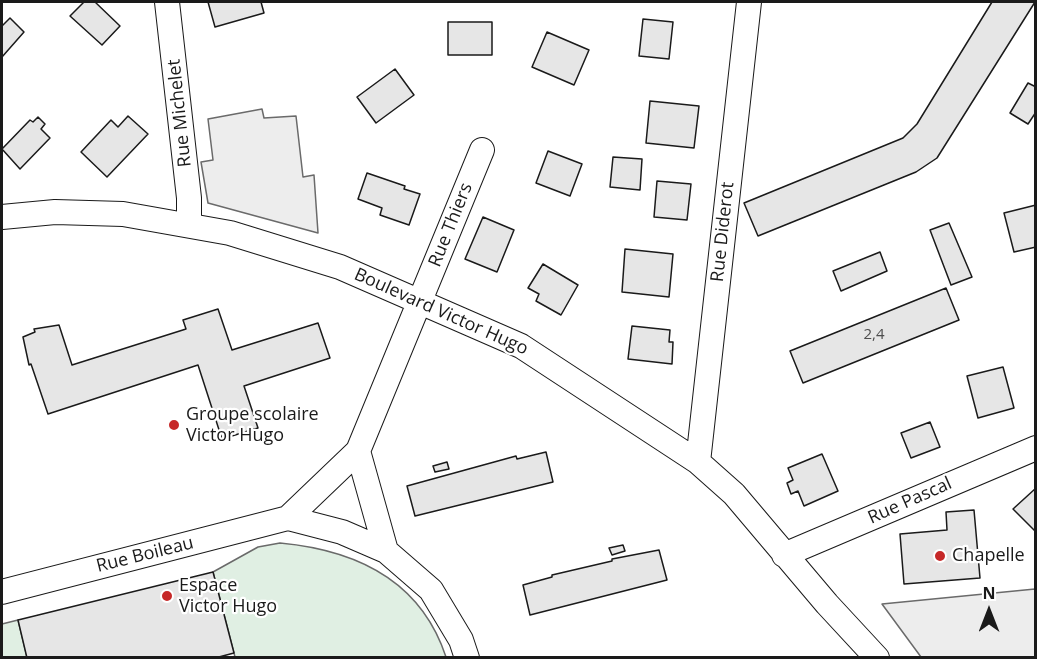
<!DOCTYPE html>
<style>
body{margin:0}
#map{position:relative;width:1037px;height:659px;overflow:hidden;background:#fff;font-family:"Open Sans",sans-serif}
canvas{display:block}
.frame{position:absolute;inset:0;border:3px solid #1a1a1a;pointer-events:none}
.north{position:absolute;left:959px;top:581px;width:60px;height:60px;-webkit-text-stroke:4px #fff;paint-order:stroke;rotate:0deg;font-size:16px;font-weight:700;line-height:24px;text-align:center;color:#1a1a1a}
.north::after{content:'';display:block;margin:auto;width:21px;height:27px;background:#1a1a1a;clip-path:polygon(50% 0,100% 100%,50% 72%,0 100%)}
</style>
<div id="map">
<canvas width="1037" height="659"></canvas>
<div class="frame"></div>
<div class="north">N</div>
</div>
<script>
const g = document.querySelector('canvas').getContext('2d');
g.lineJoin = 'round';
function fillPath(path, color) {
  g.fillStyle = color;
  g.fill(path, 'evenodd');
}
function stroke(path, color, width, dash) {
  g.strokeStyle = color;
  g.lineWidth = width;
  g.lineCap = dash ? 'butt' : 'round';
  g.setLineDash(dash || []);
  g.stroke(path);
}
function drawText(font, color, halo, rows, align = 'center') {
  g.font = font + ' "Open Sans",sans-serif';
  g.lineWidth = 4.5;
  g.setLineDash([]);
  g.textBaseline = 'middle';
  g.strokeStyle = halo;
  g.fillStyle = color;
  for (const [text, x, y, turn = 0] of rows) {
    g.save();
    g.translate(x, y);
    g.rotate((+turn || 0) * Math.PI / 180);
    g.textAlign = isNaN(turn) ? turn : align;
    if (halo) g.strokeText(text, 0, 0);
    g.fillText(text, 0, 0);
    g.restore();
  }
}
const green = new Path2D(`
 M 280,543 C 356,550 421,581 446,657 L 235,657 L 213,572 L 258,547 Z
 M 18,620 L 27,657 L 2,657 L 2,624 Z`);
fillPath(green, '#e0efe3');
stroke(green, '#6a6a6a', 1.5);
const parking = new Path2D(`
 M 262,109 L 264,118 L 296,116 L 303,177 L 314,175 L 318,233 L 208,203 L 201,162 L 213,160 L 208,119 Z
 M 1035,589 L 1035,657 L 921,657 L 882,604 Z`);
fillPath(parking, '#ededed');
stroke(parking, '#6a6a6a', 1.5);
const building = new Path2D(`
 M 84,2 L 95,2 L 120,26 L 102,45 L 70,16 Z
 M 208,2 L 261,2 L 264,13 L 215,27 Z
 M 992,2 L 1035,2 L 937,158 L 916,172 L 758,236 L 744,203 L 903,138 L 917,124 Z
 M 10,18 L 24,32 L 2,57 L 2,26 Z
 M 643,19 L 673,22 L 669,59 L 639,56 Z
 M 448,22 L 492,22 L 492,55 L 448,55 Z
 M 547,32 L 589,50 L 574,85 L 532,67 Z
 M 395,69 L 414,95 L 376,123 L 357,97 Z
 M 1028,83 L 1036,87 L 1036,112 L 1028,124 L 1010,113 Z
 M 650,101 L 699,106 L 694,148 L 646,143 Z
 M 128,116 L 148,134 L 107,177 L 81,152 L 111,120 L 118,127 Z
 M 38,117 L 45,124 L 41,129 L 50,138 L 20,169 L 2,149 L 30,120 L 33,122 Z
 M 548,151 L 582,164 L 570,196 L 536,183 Z
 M 613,157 L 642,159 L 640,190 L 610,187 Z
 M 367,173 L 405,186 L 404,189 L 420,194 L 409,225 L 380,215 L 382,208 L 358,199 Z
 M 657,181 L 691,184 L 687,220 L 654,217 Z
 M 1036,205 L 1036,247 L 1014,252 L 1004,213 Z
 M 483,217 L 514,230 L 497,272 L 465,259 Z
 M 949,223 L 972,277 L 951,285 L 930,230 Z
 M 625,249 L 673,254 L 669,297 L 622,292 Z
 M 880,252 L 887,271 L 841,291 L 833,271 Z
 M 543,264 L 578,285 L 561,315 L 536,301 L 539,294 L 528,288 Z
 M 946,288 L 959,320 L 803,383 L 790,351 Z
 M 218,309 L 232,350 L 318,323 L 330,358 L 244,386 L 258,428 L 222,439 L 198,365 L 48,414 L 31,364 L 29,365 L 23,337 L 35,332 L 34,329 L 59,325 L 72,365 L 186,329 L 183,320 Z
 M 632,326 L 670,330 L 669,342 L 673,342 L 672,364 L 628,359 Z
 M 1003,367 L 1014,408 L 978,418 L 967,376 Z
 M 930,422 L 940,447 L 911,458 L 901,433 Z
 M 546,452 L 553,482 L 415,516 L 407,486 L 516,456 L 517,459 Z
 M 822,454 L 838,491 L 804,506 L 798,491 L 791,494 L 787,483 L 793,480 L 788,468 Z
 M 447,462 L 449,469 L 435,472 L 433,466 Z
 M 1036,488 L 1036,532 L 1013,509 Z
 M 974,510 L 980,578 L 904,584 L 900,534 L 947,530 L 946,512 Z
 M 623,545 L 625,551 L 612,555 L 609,548 Z
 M 659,550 L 667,580 L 530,615 L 523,585 L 552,577 L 552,575 L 612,561 L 612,559 Z
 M 213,572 L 234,653 L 215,658 L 27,658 L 18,620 Z`);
fillPath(building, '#e6e6e6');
stroke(building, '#1a1a1a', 1.5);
const minor = new Path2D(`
 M 167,2 L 189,198 L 189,224
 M 2,217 L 55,212 L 123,214 L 230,233 L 340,267 L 521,346 L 698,462 L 734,494 L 827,604 L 877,658
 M 358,451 L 386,551
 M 698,462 L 749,2
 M 288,518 L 358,451 L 482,150
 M 784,555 L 1036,448
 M 2,592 L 288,518 L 342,532 L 386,551 L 431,590 L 461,640 L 467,658`);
stroke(minor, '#1a1a1a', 26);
stroke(minor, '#fff', 24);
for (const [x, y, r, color] of [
 [174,425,6,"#c62828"],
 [940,556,6,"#c62828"],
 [167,596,6,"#c62828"]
]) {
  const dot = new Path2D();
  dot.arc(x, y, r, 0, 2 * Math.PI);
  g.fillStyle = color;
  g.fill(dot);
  stroke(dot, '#fff', 2);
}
drawText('15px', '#4d4d4d', null, [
 ["2,4",874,335]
]);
drawText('18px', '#1a1a1a', '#fff', [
 ["Rue Michelet",180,113,-96],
 ["Rue Thiers",451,225,-68],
 ["Rue Diderot",723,232,-84],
 ["Boulevard Victor Hugo",441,312,24],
 ["Rue Pascal",910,501,-24],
 ["Rue Boileau",145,555,-14]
]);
drawText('18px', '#1a1a1a', '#fff', [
 ["Groupe scolaire",186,415],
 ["Victor Hugo",186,436],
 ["Chapelle",952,556],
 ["Espace",179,586],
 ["Victor Hugo",179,607]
], 'left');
</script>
